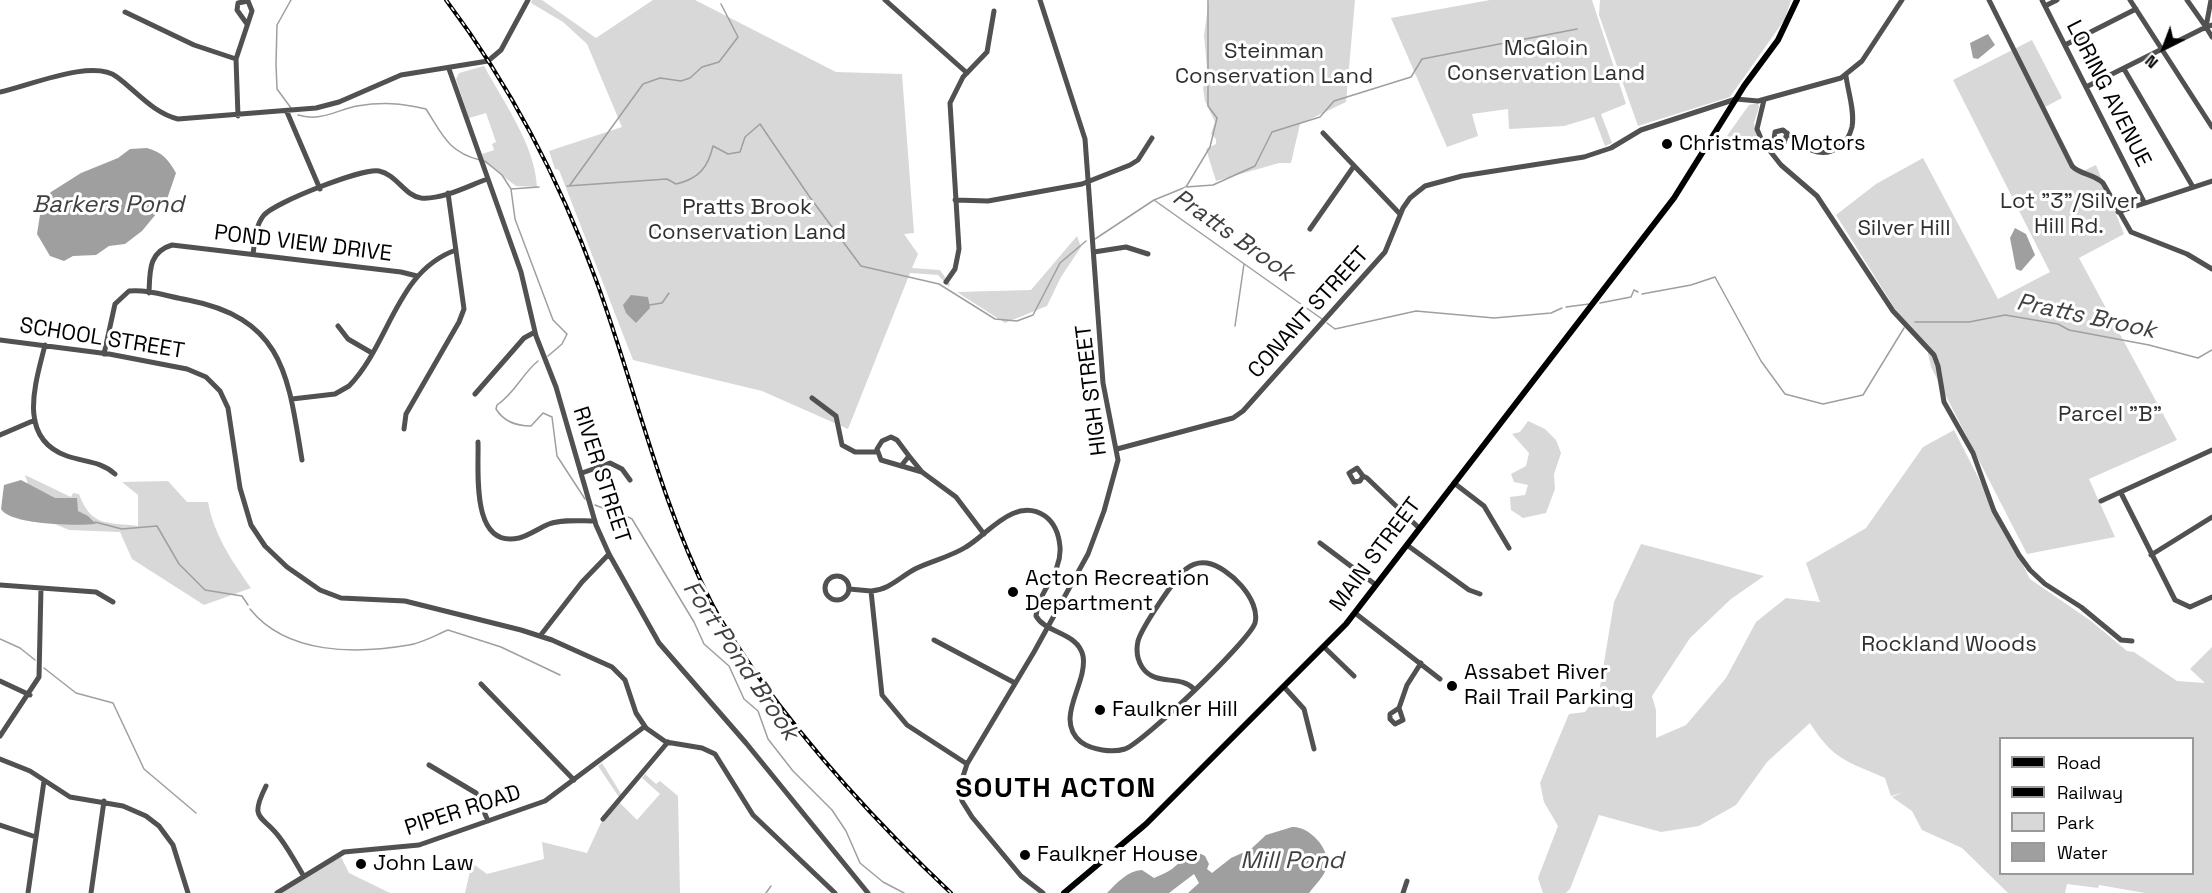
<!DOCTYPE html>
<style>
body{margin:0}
#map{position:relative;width:2212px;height:893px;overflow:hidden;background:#fff;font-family:"Space Grotesk",sans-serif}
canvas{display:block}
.legend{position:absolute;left:1999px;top:737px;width:195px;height:138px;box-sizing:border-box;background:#fff;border:2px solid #999;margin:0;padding:8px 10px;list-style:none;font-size:18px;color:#000}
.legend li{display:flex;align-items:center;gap:12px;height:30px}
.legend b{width:30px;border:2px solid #999}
.north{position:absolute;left:2134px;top:18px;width:60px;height:60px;-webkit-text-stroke:4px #fff;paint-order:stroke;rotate:222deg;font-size:16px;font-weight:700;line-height:24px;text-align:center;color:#000}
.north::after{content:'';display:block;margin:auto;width:21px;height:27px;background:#000;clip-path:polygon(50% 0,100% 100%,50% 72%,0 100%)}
</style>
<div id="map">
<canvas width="2212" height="893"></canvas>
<ul class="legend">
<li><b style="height:8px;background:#000"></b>Road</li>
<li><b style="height:8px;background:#000"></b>Railway</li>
<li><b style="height:16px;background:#d8d8d8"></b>Park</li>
<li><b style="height:16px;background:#9f9f9f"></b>Water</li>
</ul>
<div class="north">N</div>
</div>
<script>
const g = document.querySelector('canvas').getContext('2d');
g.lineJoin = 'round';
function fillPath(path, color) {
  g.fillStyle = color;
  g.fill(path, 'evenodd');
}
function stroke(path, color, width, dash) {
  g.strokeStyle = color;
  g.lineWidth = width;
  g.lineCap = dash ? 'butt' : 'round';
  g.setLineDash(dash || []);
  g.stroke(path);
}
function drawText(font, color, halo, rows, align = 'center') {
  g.font = font + ' "Space Grotesk",sans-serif';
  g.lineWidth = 6;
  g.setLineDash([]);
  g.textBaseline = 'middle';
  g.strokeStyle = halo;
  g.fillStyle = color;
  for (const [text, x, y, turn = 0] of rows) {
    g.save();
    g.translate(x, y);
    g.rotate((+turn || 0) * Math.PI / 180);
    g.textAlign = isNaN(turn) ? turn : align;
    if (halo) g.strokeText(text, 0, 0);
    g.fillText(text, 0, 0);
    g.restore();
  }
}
fillPath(new Path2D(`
 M 532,0 L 542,0 L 596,38 L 653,0 L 695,0 L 836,72 L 902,74 L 914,233 L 904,234 L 918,254 L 912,268 L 940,270 L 950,284 L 949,287 L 938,275 L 910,273 L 848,429 L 762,391 L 633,360 L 559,170 L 555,169 L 549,151 L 622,127 L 587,44 L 563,22 L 531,3 Z
 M 1209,0 L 1355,0 L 1346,102 L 1300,124 L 1291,163 L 1279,163 L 1216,181 L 1206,149 L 1216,144 L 1216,139 L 1211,134 L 1215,122 L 1205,101 L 1203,88 L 1207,68 L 1204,35 Z
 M 1490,0 L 1592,0 L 1626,104 L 1601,114 L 1612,143 L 1605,146 L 1594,117 L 1564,126 L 1509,129 L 1508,109 L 1472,114 L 1478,136 L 1447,147 L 1391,18 Z
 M 1600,0 L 1791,0 L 1785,19 L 1730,97 L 1638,126 L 1599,15 Z
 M 2032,40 L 2062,98 L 2045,107 L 2079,173 L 2096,165 L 2124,234 L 2079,258 L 2177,440 L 2089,479 L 2115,537 L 2027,554 L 1931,367 L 1926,344 L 1897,312 L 1836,215 L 1876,184 L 1923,158 L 1998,299 L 2050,272 L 1953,80 Z
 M 484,66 C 504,103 535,145 537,187 L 516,186 L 484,162 L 482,154 L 494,150 L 492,144 L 496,142 L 486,113 L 469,118 L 456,79 L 459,73 Z
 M 1758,103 L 1759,107 L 1754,123 L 1757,136 L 1742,152 L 1724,140 L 1749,105 Z
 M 1077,236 L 1081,247 L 1061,277 L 1047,306 L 1005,323 L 957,292 L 1031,290 Z
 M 1528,421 L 1545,429 L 1556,440 L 1561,453 L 1554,474 L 1555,489 L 1546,513 L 1523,518 L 1511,510 L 1510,497 L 1525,495 L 1528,485 L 1514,482 L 1511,474 L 1526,466 L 1529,453 L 1512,434 L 1520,432 Z
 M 1954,430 L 2030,579 L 2091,621 L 2127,651 L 2134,652 L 2177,681 L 2205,683 L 2190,669 L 2212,647 L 2212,893 L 2145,893 L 2099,885 L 2098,888 L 2067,884 L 2065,893 L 2008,893 L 1962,848 L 1922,830 L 1912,811 L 1892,797 L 1902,793 L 1891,796 L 1885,778 C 1847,761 1833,760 1810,723 L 1767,762 L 1736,805 L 1699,826 L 1661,832 L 1599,815 L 1570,889 L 1566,893 L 1543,893 L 1538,878 L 1558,826 L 1544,802 L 1540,783 L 1569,714 L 1585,712 L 1599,693 L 1614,602 L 1641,544 L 1764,576 L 1731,599 L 1690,638 L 1652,696 L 1656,710 L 1656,738 L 1686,725 L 1726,678 L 1756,622 L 1786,598 L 1820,602 L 1806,563 L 1866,528 L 1923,447 ZM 2000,738 L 2192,738 L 2192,874 L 2000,874 Z
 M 25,475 L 71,497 L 73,493 L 79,494 C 91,527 107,522 138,526 L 138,495 L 122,482 L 168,481 L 187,502 L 208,502 C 214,535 232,561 251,588 L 204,605 L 132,559 L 120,532 L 69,530 L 17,508 L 28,484 Z
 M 602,763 L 623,797 L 619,802 L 637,820 L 660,794 L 642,778 L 645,774 L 656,784 L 660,781 L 678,796 L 680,893 L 465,893 L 472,863 L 487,874 L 544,859 L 542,842 L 587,853 L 606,812 L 619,797 L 598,766 Z
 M 341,857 L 349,873 L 390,893 L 281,893 L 295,882 Z`), '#d8d8d8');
fillPath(new Path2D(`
 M 1988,34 L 1995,45 L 1978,59 L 1973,58 L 1970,43 Z
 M 147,148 C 162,152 168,159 176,173 L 166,202 L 142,231 L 125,244 L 109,246 L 96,255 L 73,256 L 64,261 L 50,256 L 37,234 L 42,202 L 51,192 L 81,173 L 118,158 L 130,149 Z
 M 2015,228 L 2026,234 L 2035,255 L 2021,271 L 2016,269 L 2010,238 Z
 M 631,295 L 648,297 L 650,308 L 636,323 L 626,313 L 623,305 Z
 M 21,480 L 55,498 L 77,498 L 78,511 L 88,516 L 96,524 C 77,526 10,525 1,509 L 4,485 Z
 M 1292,827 C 1309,826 1330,848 1327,866 C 1325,876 1315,885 1309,893 L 1188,893 L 1199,883 L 1194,874 L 1169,893 L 1107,893 C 1117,883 1127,871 1142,870 L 1154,878 C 1160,875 1166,873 1172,869 C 1181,862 1192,847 1205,856 L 1209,864 L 1207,869 L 1212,873 L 1231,858 L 1251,849 L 1266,835 Z`), '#9f9f9f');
stroke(new Path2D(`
 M 291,108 L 277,89 L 276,64 L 277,25 L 291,0
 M 298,115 C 321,122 336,110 357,106 C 382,102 401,103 426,109 C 442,134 448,152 480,160
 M 485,161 L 502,175 L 511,189 L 515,219 L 553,320 L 567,334 L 562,344 L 548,356
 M 570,185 L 643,84 L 660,78 L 681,81 L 690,78 L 702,67 L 719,62 L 738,37 L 721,4
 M 567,186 L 667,179 L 676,184 C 698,179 708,168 713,146 L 728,154 L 740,152 L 745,137 L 760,124 L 809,196 L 861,266 L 939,284 L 995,319 L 1017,321 L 1033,315 L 1060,263 L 1086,241
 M 1186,187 L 1213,185 L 1255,166 L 1272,132 L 1320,117 L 1334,101 L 1411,77 L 1422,59 L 1577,29
 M 511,189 L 539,187
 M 1154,200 L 1186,187 L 1210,147 L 1217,118 L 1208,106 L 1208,0
 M 1095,239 L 1154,200 L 1322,319
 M 1642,294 L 1691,285 L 1715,277 L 1761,361 L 1785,394 L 1823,404 L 1863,395 L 1904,328
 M 1600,303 L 1631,297 L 1634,290 L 1638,292
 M 649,305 L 662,303 L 669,293
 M 1566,307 L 1589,304
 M 1915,322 L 1969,322 L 2005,315 L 2058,324 L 2069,330 L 2149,345 L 2198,358 L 2212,350
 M 1327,323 L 1335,329 L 1416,311 L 1494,318 L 1551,313 L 1562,308
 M 1235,326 L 1244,264
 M 538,361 C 522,374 515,393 497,405 L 496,409 C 504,422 517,426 531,426 L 543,413 L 552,417 L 557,456 L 585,499
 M 595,505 C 608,511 620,512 632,519 L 694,622 L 704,644 L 729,666 L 744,699 L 758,711 L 768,739 L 793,771 L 832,810 L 846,831 L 860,863 L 883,882 L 904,893
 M 95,522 L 122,529 L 157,526 L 179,564 L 205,590 L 242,596 L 248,605
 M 250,609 C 287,655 356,654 409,645 C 422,643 436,635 448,630 L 501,647 L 560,675
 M 0,639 L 20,648 L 35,660
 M 44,668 L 76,693 L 113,703 L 144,769 L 196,813
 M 766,893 L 771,886`), '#9f9f9f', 1.5);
stroke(new Path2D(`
 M 885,0 L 967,73
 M 1040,0 L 1085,139 L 1103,383 L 1118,460 L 1104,511 L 1088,554 L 1034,652 L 967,764 L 959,789 L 962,801 L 972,817 L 1021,876 L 1043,893
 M 1989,0 L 2072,166 C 2080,175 2093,173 2103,183 L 2131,232 L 2187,254 L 2212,269
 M 2042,0 L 2144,202
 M 2130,0 L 2212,127
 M 2187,0 L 2206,27 L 2212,25
 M 2045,6 L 2057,0
 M 125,12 L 194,45 L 236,59
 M 2206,27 L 2211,0
 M 2206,27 L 2212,37
 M 2065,45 L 2136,9
 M 449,69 L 521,272 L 536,336 L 556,387 L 596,525 L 609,554 L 659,643 L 746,743 L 868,893
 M 2124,69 L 2193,187
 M 2086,87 L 2206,27
 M 0,92 C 29,86 93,58 117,77 C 136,91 153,113 178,119 L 316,108 L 339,102 L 401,75 L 488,61 L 501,50 L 528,0
 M 1764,100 L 1757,129 L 1762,141 L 1781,165 L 1817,196 L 1893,311 L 1934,355 L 1938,366 L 1944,402 L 1973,453 L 1994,511 L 2019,555 L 2030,570 L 2045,584 L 2081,607 L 2121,640 L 2132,641
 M 287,112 L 320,189
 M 238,116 L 236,59 L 252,11 L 248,1 L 238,3 L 237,10 L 247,24
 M 1323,133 L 1400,214
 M 1787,133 L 1784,143 L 1774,139 L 1775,132 L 1783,130 C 1799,143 1819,163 1840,146 C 1846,142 1850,135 1852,127 C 1855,111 1848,92 1846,76
 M 955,200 L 988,201 L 1082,184 L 1130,165 L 1138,160 L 1152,138
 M 2118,212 L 2212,181
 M 1310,229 L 1354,166
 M 1094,252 L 1126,247 L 1148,254
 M 253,254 C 255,241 255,226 264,215 C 276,202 362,168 379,171 C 396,174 405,196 421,198 C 442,200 468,186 487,179
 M 946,282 L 955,269 L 959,249 L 950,103 L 963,77 L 987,52 L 994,11
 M 149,293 C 150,272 148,252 172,245 L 401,272 L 417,276
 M 338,326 L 348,339 L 372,353
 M 0,340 L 109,354 L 187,369 L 206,377 L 220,391 L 228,408 L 240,488 L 251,525 L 265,546 L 287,567 L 320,590 L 341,598 L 405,601 L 521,630 L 552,640 L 612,667 L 625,680 L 636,713 L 646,728 L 666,742 L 702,748 L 715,754 L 753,815 L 835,893
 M 45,345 C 36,382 16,438 67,456 C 84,462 101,461 115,474
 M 104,354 L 115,304 L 129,291 C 148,289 169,297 188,300 C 285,319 288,377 302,460
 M 475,394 L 524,338 L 535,332
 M 812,398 L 836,416 L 842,445 L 855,452 L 877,452
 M 292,399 L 335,394 L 349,386 C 390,344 396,271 456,250
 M 404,429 L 406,414 L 459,322 L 464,309 L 448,193
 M 0,435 L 35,420
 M 478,442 C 479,470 470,549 519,538 C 530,535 539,528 549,524 C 563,519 580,521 595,521
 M 1117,449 L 1233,418 L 1243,411 L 1385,252 L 1403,208 L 1410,198 L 1425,186 L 1462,176 L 1584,157 L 1611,148 L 1641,130 L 1736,99 L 1758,101 L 1841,78 L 1862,61 L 1902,0
 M 909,456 L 922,472 L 956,497 L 984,534
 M 901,466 L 909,456 L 897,440 L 891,437 L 882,441 L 877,449 L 881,460 L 922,472
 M 582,473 L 610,463 L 622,469 L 630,480
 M 1363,476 L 1357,468 L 1349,473 L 1354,482 L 1360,481 L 1363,476 L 1367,478 L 1419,528
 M 1454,483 L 1484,506 L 1509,548
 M 2121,493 L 2175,600 L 2190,607 L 2212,597
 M 2101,501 L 2212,450
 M 1320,543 L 1376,585
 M 1407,545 L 1469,590 L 1480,594
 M 2151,555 L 2212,517
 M825 588a12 12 0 1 1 24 0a12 12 0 1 1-24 0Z
 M 0,585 L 96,592 L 113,602
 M 849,589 L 871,591
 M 1355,613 L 1440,679
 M 540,636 L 582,582 L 609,554
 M 934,640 L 1015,683
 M 1325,648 L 1354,676
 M 0,681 L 30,695
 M 481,684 L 574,780
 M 1285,688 L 1304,709 L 1314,749
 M 1399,708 L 1390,714 L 1390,719 L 1395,724 L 1403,720 L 1399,708 L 1407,685 L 1421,663
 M 0,736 L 39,677 L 41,588
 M 0,759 L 30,771 L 70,797 L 123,806 L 146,816 L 159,826 L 173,845 L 188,893
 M 967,764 L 907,725 L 882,695 L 871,591 C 889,590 900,577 915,569 C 931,561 950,557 966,547 C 988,534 1015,496 1045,516 C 1056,524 1059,535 1060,547 C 1062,574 1038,591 1036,616 C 1046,634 1078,632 1083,656 C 1088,684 1053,719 1081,742 C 1092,750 1112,753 1125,749 C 1143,743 1250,640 1255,623 C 1261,600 1229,567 1207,563 C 1200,562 1192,564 1186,569 C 1175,578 1142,627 1138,641 C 1136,650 1137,659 1142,667 C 1155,687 1180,674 1194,689
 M 429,765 L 476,793 L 488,821
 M 266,786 C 248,822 263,814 280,838 C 289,850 296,863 303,875
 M 603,819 L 668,742
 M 0,825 L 36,837
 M 28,893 L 44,781
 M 91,893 L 104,801
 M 277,893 L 344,852 L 419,845 L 545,801 L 644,727
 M 1403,893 L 1407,881`), '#515151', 5);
stroke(new Path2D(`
 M 1064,893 L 1146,824 L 1346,624 L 1674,198 L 1744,86 L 1778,40 L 1797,0`), '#000', 6);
const rail = new Path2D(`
 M 446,0 C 509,84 560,181 596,280 C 635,386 659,499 710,600 C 724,628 742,653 760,679 C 817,758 881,827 951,893`);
stroke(rail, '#000', 4);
stroke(rail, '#fff', 1.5, [4.5]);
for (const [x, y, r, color] of [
 [1667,144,6,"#000"],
 [1013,592,6,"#000"],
 [1452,686,6,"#000"],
 [1100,710,6,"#000"],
 [1025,855,6,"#000"],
 [361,864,6,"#000"]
]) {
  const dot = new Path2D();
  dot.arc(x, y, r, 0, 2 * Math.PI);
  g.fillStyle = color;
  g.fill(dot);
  stroke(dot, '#fff', 2);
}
drawText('22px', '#2f2f2f', '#fff', [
 ["McGloin",1546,49],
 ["Conservation Land",1546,74],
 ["Steinman",1274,52],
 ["Conservation Land",1274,77],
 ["Lot \"3\"/Silver",2069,202],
 ["Hill Rd.",2069,227],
 ["Pratts Brook",747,208],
 ["Conservation Land",747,233],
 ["Silver Hill",1904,229],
 ["Parcel \"B\"",2110,415],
 ["Rockland Woods",1949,645]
]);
drawText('22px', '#000', '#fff', [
 ["LORING AVENUE",2108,94,63],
 ["POND VIEW DRIVE",303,244,7],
 ["CONANT STREET",1309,313,-48],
 ["SCHOOL STREET",102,339,9],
 ["HIGH STREET",1092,390,-97],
 ["RIVER STREET",601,475,72],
 ["MAIN STREET",1376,555,-53],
 ["PIPER ROAD",463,811,-18]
]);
drawText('22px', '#000', '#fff', [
 ["Christmas Motors",1679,144],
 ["Acton Recreation",1025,579],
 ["Department",1025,604],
 ["Assabet River",1464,673],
 ["Rail Trail Parking",1464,698],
 ["Faulkner Hill",1112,710],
 ["Faulkner House",1037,855],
 ["John Law",373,864]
], 'left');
drawText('italic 24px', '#404040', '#fff', [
 ["Barkers Pond",108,205],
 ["Pratts Brook",1233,236,35],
 ["Pratts Brook",2086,317,12],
 ["Fort Pond Brook",740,661,56],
 ["Mill Pond",1292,861]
]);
g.letterSpacing = '1.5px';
drawText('bold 28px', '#000', '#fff', [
 ["SOUTH ACTON",1056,789]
]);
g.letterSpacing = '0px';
</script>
